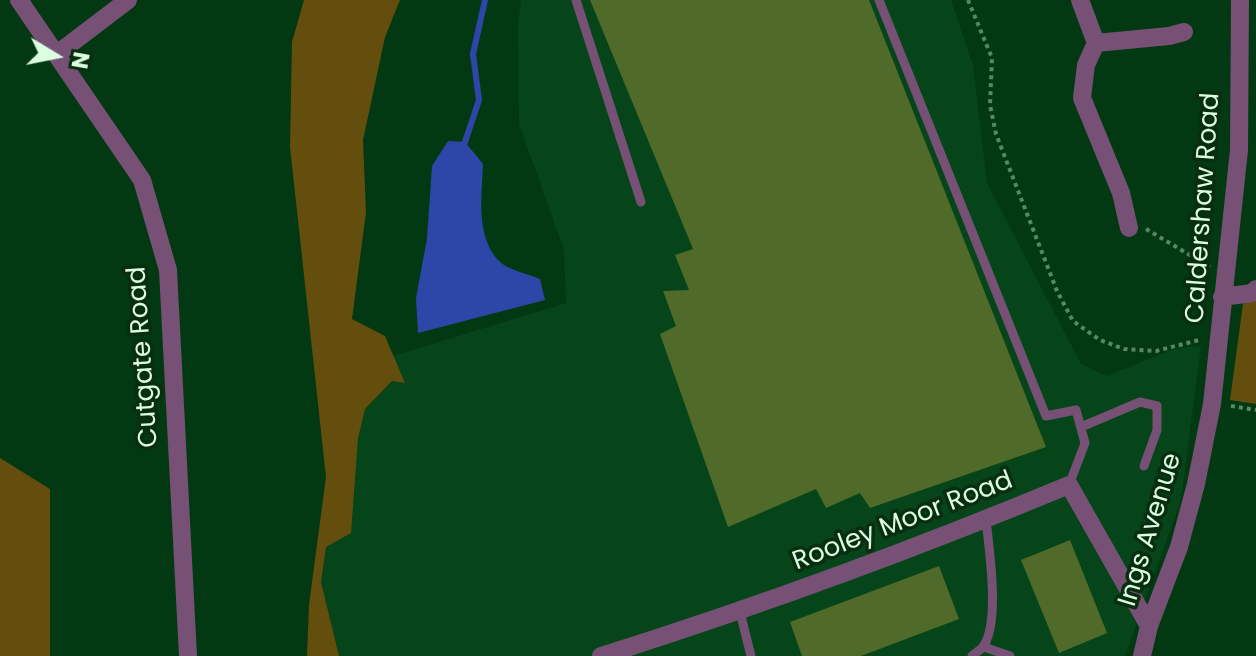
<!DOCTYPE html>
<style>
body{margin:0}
#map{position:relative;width:1256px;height:656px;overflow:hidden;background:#023912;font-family:Poppins,sans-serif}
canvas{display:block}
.north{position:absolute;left:16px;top:16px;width:80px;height:80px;-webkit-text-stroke:6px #092d11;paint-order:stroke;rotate:100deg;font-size:22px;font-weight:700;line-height:32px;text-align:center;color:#dcfee0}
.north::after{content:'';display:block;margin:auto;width:28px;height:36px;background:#dcfee0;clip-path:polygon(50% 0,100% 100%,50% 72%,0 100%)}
</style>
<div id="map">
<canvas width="1256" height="656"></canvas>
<div class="north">N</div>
</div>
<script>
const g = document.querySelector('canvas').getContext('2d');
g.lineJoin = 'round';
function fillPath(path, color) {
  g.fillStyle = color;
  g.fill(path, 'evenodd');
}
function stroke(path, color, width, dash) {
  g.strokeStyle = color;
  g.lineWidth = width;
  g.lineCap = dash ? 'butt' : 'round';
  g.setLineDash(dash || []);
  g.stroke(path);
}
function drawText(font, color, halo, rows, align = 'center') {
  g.font = font + ' Poppins,sans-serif';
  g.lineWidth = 7;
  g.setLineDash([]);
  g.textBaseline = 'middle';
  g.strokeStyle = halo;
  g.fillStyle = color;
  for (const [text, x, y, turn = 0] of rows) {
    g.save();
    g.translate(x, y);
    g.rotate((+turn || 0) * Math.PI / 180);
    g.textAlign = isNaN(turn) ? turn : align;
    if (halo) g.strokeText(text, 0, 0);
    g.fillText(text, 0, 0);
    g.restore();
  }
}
fillPath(new Path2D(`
 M 521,0 L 951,0 L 973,66 L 987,183 L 1081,364 L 1107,376 L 1174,349 L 1201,346 L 1181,500 L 1125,656 L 339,656 L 321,582 L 326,547 L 365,409 L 393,381 L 405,383 L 393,356 L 566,303 L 564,250 L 519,124 L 518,25 Z`), '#054519');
fillPath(new Path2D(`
 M 304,0 L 400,0 L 385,37 L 363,140 L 366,212 L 352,319 L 385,336 L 405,383 L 392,381 L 365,409 L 358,438 L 351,533 L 326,547 L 321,582 L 339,656 L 307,656 L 309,605 L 326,477 L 290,147 L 292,42 Z
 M 1256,297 L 1256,404 L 1230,400 L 1243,304 Z
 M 0,458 L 50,489 L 50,656 L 0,656 Z`), '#644e0e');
fillPath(new Path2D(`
 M 448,141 L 465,142 L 483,164 C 482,195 475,236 499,261 C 508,270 528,274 540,279 L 545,300 L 418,333 L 416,298 L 427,239 L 432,166 Z`), '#2d47a9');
stroke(new Path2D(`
 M 465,142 L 479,100 L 473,54 L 485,0`), '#2d47a9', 6);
fillPath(new Path2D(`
 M 590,0 L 869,0 L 1046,447 L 870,508 L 860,493 L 826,508 L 816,489 L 728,527 L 660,334 L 676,326 L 663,291 L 689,290 L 675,255 L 693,249 Z
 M 1070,540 L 1107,633 L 1059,653 L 1021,560 Z
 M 939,566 L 959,619 L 861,656 L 802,656 L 790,622 Z`), '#506a29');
stroke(new Path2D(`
 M 968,0 L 992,58 L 990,105 L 996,134 L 1057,291 L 1073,321 L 1100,340 L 1124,349 L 1156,351 L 1199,340
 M 1146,229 L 1210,267
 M 1231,406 L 1256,410`), '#588763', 4, [4, 4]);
stroke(new Path2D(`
 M 576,0 L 641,202
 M 879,0 L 1046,416 L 1076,410 L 1085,443 L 1069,485
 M 1081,427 L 1140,402 L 1157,406 L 1157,430 L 1144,466
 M 740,612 L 751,656
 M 984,647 L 1010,656
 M 972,656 C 975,653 979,651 982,648 C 1001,626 989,548 986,520`), '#765175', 9);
stroke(new Path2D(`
 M 19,0 L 142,180 L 168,270 L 188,656
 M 1080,0 L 1096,43 L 1086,65 L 1082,98 L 1121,193 L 1129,228
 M 1096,43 L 1169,36 L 1184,32
 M 57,54 L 128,0
 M 1222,297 L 1252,293 L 1256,289
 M 601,656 C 760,606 915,549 1069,485 L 1149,626
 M 1142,656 L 1149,626 L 1179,547 L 1196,484 L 1212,404 L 1239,150 L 1240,0`), '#765175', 18);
drawText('26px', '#dcfee0', '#092d11', [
 ["Caldershaw Road",1204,208,-86],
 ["Cutgate Road",144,357,-94],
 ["Rooley Moor Road",903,522,-21],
 ["Ings Avenue",1151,530,-73]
]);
</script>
